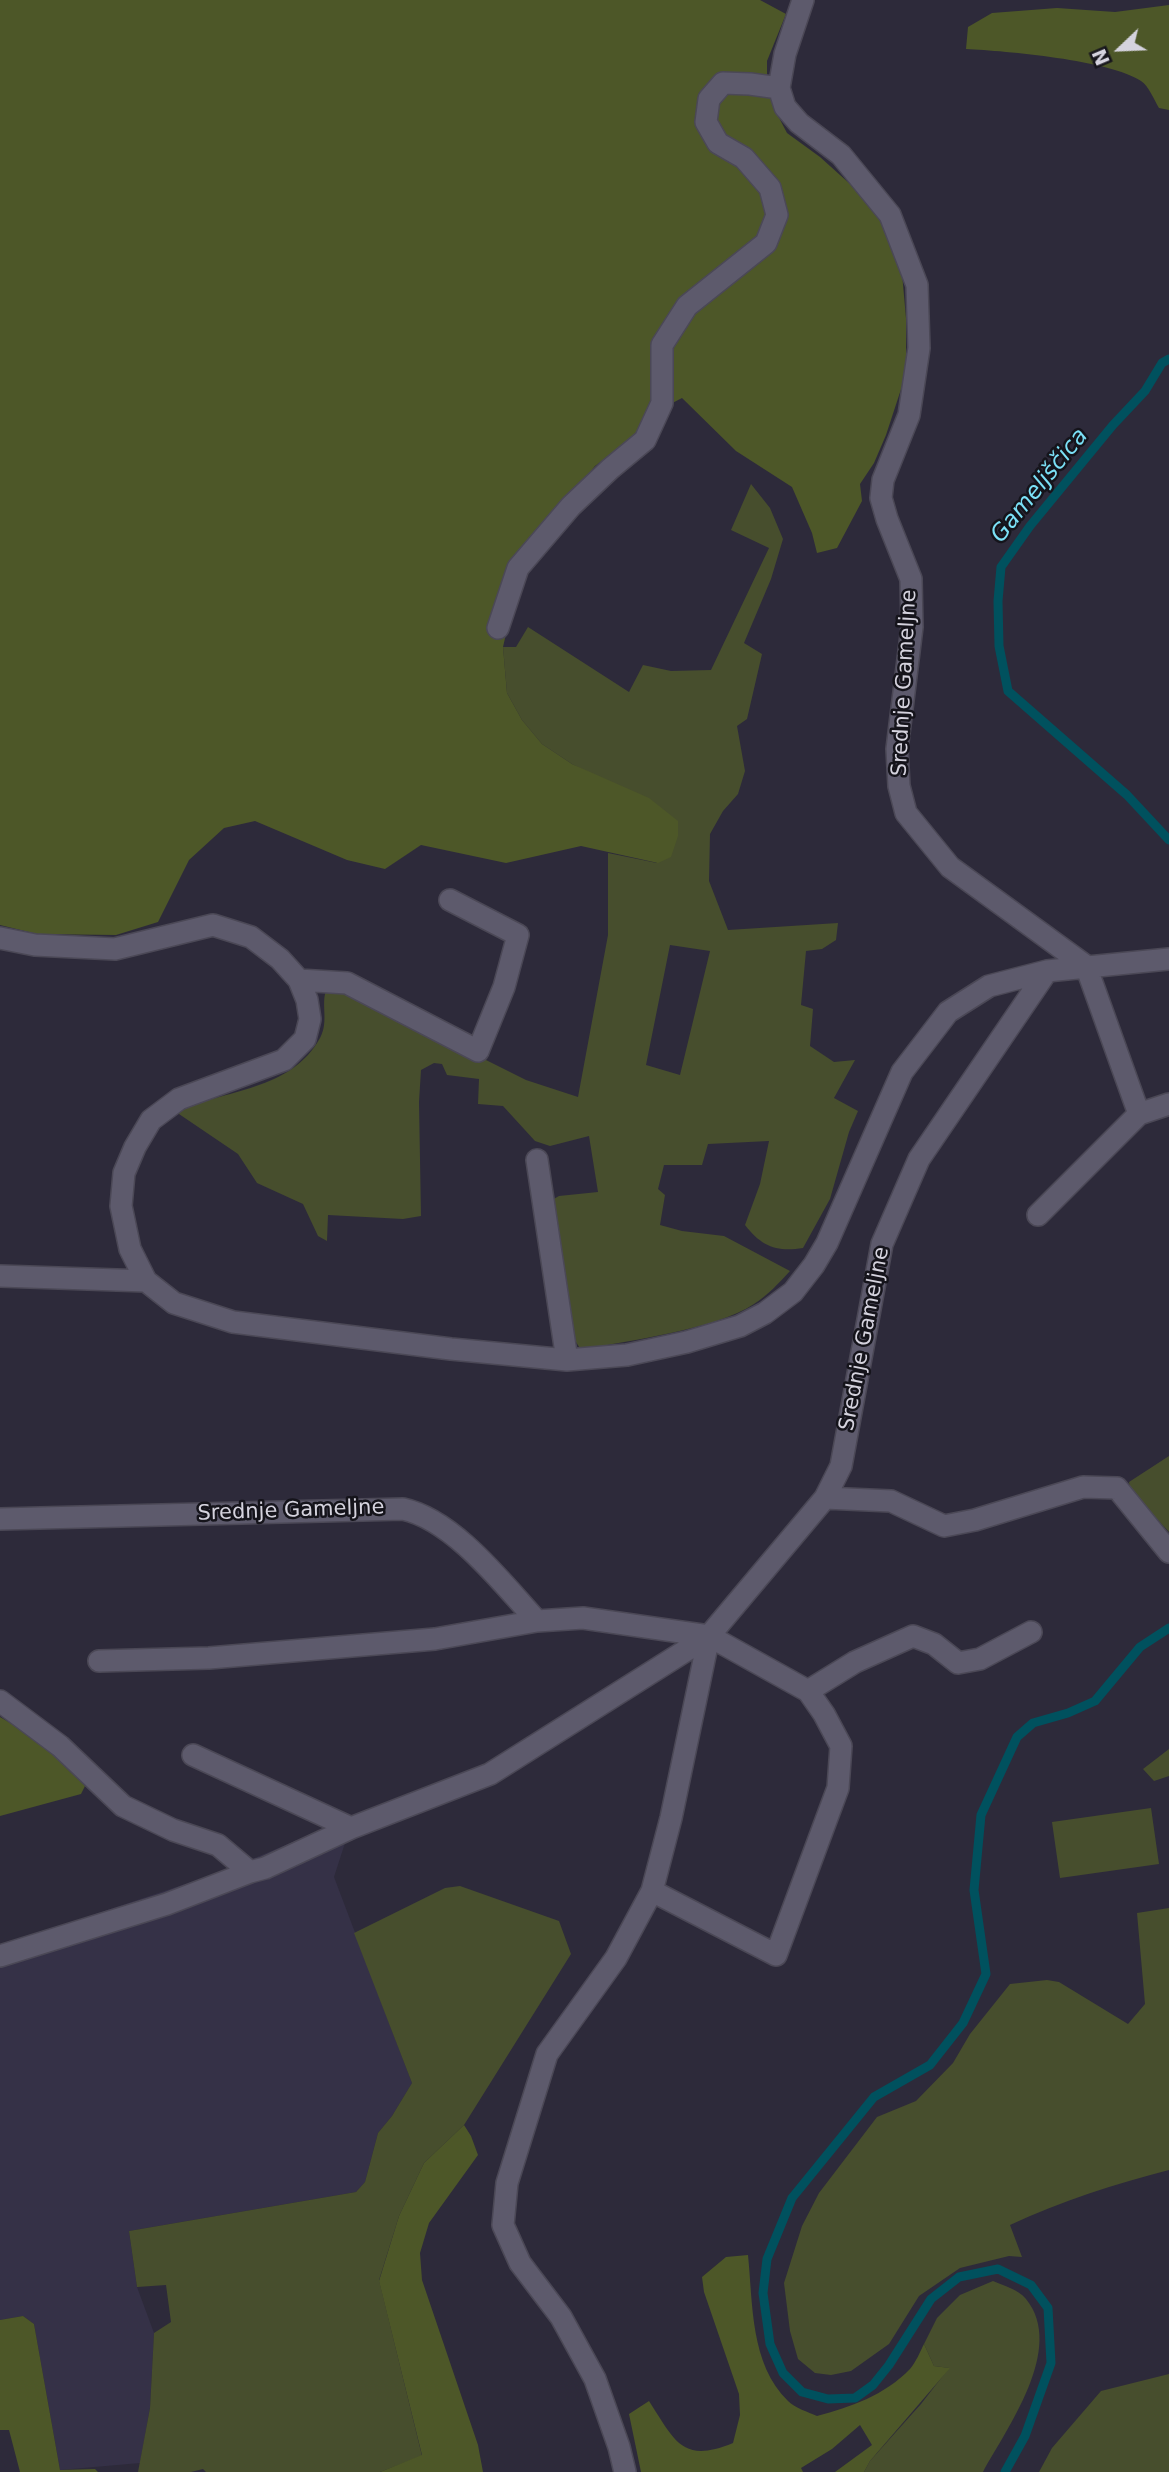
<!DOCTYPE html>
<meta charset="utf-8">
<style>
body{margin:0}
#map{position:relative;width:1169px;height:2472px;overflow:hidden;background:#2d2a3a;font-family:"DejaVu Sans",sans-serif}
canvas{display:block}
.north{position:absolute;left:1085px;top:14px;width:70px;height:70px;-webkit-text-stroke:5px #15141b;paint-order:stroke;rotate:247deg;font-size:19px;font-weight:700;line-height:28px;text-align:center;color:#d5d3de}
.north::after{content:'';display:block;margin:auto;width:24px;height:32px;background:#d5d3de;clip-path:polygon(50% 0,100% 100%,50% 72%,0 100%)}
</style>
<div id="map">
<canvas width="1169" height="2472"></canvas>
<div class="north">N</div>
</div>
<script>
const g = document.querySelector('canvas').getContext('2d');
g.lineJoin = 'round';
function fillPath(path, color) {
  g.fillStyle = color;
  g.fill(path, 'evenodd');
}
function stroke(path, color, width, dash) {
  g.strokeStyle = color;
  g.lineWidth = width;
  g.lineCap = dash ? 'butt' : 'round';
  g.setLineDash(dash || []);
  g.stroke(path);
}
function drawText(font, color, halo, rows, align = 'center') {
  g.font = font + ' "DejaVu Sans",sans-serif';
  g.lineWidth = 5;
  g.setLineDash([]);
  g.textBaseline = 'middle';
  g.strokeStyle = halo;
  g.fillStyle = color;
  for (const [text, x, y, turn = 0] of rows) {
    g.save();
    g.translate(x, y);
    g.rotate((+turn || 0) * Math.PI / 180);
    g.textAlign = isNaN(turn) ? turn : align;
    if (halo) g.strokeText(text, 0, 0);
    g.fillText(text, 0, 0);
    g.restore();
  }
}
fillPath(new Path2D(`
 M 328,1827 L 345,1843 L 334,1877 L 412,2083 L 392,2116 L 378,2133 L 365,2182 L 356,2192 L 129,2231 L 137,2287 L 154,2333 L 150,2408 L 140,2463 L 60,2470 L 34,2324 L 23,2316 L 0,2320 L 0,1946 L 224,1871 Z`), '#353147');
fillPath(new Path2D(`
 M 751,484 L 770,508 L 783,539 L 771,579 L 744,643 L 762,654 L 747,719 L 737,726 L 745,771 L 738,794 L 723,811 L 710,834 L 709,881 L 728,930 L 838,923 L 836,940 L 822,949 L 806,951 L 801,1005 L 813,1009 L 810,1046 L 834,1062 L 855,1060 L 834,1098 L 858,1111 L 849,1132 L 830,1199 L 803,1248 C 777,1252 762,1247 745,1225 L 760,1184 L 769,1141 L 708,1144 L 702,1165 L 664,1165 L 658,1189 L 665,1195 L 660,1225 L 682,1231 L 724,1236 L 790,1271 C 779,1283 768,1295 754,1304 C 715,1330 629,1340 581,1350 L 571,1334 L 552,1200 L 559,1196 L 598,1192 L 589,1136 L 550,1146 L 535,1141 L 503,1106 L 478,1104 L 479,1079 L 447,1075 L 442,1064 L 434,1063 L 421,1070 L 419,1102 L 421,1216 L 403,1219 L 328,1215 L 327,1241 L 318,1236 L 303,1204 L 257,1183 L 238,1154 L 176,1112 C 225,1089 291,1091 320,1038 C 330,1020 319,1002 328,986 L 340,987 L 526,1080 L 578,1097 L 608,935 L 608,853 L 657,863 L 601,779 L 572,764 L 542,744 L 522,720 L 507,693 L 503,647 L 516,647 L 528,627 L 629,692 L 643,665 L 671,671 L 711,670 L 769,548 L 731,530 ZM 670,945 L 710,951 L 680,1075 L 646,1065 Z
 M 1169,1456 L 1169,1532 L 1130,1490 L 1129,1482 Z
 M 1169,1749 L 1169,1776 L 1154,1781 L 1143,1769 Z
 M 1151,1808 L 1159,1864 L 1060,1878 L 1052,1822 Z
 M 460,1886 L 559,1921 L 571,1954 L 464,2125 L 424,2163 L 399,2216 L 379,2280 L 422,2456 L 380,2472 L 206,2472 L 203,2469 L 191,2472 L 138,2472 L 150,2408 L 154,2333 L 171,2322 L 166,2285 L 137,2287 L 129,2231 L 356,2192 L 365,2182 L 378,2133 L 392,2116 L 412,2083 L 354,1933 L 445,1888 Z
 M 1169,1908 L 1169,2170 C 1114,2184 1062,2201 1010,2225 L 1022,2257 L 1009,2256 L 960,2268 L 919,2296 L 889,2344 L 851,2371 L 831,2375 L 815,2373 L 798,2359 L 790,2331 L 784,2283 L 802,2226 L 819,2193 L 877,2117 L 916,2101 L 953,2063 L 970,2034 L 1010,1984 L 1047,1980 L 1059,1982 L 1128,2024 L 1145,2004 L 1137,1913 Z
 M 993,2281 C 1004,2286 1018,2289 1026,2299 C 1066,2348 1007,2428 983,2472 L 864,2472 L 870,2461 L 921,2404 L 949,2368 L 934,2366 L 924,2344 L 937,2318 L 960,2295 Z
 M 1169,2374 L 1169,2472 L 1039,2472 L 1052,2448 L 1101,2391 Z`), '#474e2d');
fillPath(new Path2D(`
 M 0,0 L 760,0 L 786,14 L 767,61 L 767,78 L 776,112 L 787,133 L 820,157 L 850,184 L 886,226 L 901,262 L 906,318 L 906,374 L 886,435 L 874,463 L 860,484 L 862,501 L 837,548 L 817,553 L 812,533 L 792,487 L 736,451 L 682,398 L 657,411 L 649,426 L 595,466 L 561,510 L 514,599 L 503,647 L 507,693 L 522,720 L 542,744 L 572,764 L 649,798 L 678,821 L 678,836 L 671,857 L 658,863 L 581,846 L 506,863 L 421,845 L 385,869 L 347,860 L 255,821 L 224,828 L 189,860 L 158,922 L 116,935 L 37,934 L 0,925 Z
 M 1169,5 L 1169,110 L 1159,108 C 1154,100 1149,86 1141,81 C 1110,60 1006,51 966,49 L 968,27 L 992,13 L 1057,8 L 1115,12 Z
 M 0,1717 L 36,1738 L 85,1786 L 81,1794 L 0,1816 Z
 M 464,2125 L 471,2136 L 478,2155 L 429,2223 L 420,2253 L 422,2280 L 478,2445 L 483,2472 L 380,2472 L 422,2455 L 379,2281 L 399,2216 L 424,2163 Z
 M 748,2255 C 753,2304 750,2364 788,2401 C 795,2408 808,2412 817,2416 C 851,2407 885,2395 910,2369 C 916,2362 920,2352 924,2344 L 934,2366 L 950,2368 L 870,2461 L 864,2472 L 835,2472 L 872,2445 L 860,2425 L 832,2449 L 801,2468 L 803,2472 L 641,2472 L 629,2414 L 649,2401 C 675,2441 682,2464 733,2443 L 740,2415 L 739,2394 L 704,2292 L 702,2277 L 726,2257 Z
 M 23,2316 L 34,2324 L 60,2470 L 95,2469 L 98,2472 L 20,2472 L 9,2430 L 0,2430 L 0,2320 Z`), '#4d5728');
stroke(new Path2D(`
 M 1169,359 L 1162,363 L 1145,391 L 1113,425 L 1030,526 L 1001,567 L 998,601 L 999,646 L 1008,691 L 1127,795 L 1169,840
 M 1005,2472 L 1025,2436 L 1051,2363 L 1048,2308 L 1031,2285 L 998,2269 L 959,2277 L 931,2299 L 889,2365 L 873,2385 L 855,2398 L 828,2399 L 802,2392 L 783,2373 L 770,2344 L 763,2293 L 767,2259 L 792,2198 L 874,2097 L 930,2065 L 963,2023 L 986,1974 L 974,1890 L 981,1815 L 1017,1737 L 1033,1723 L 1068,1713 L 1095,1701 L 1140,1647 L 1169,1628`), '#00515e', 9);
const minor = new Path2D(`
 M 803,0 L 785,54 L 779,88 L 785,107 L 799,123 L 841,155 L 890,215 L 917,285 L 919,348 L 909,415 L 883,480 L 881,498 L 887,519 L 911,579 L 912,627 L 897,749 L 899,786 L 906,813 L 950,867 L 1086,966 L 1139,1114
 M 498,628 L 518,568 L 571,506 L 610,469 L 645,440 L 662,403 L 662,345 L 687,306 L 766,243 L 777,215 L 770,188 L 744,158 L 718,143 L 706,122 L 709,99 L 723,83 L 750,84 L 779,88
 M 0,938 L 35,945 L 115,949 L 213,925 L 251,937 L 280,959 L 299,980 L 307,1000 L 310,1019 L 305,1039 L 284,1060 L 179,1099 L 151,1120 L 135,1147 L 124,1173 L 121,1206 L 130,1249 L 146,1281 L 174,1303 L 233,1322 L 451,1349 L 567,1360 L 627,1355 L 687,1342 L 740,1326 L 765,1313 L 793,1292 L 814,1265 L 827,1243 L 902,1072 L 948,1012 L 989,986 L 1047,971 L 1169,959
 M 299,980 L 347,983 L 478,1051 L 504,987 L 518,935 L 450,900
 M 537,1160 L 567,1360
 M 1038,1215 L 1139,1114 L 1169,1104
 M 0,1276 L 146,1281
 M 825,1498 L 891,1501 L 944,1526 L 975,1520 L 1083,1487 L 1117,1488 L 1169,1552
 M 0,1519 L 403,1509 C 454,1520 503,1584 537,1621
 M 99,1661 L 209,1658 L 435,1639 L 537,1621 L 583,1618 L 709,1636 L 808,1691 L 824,1714 L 841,1746 L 838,1788 L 776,1955 L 652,1891
 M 808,1691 L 855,1662 L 913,1636 L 934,1644 L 958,1663 L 980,1659 L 1031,1632
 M 0,1701 L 60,1746 L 123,1806 L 173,1830 L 218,1845 L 250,1872
 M 193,1755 L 351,1828
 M 0,1956 L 167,1904 L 250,1872 L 265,1868 L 351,1828 L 490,1774 L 709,1636 L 825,1498 L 841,1466 L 882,1244 L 919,1159 L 1047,971
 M 625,2472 L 619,2447 L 595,2379 L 561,2317 L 520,2263 L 503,2225 L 507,2183 L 547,2054 L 616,1958 L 652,1891 L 671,1818 L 709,1636`);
stroke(minor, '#4b4856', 24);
stroke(minor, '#5d5a6c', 21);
drawText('21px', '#d5d3de', '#15141b', [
 ["Srednje Gameljne",905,683,-87],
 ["Srednje Gameljne",865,1339,-79],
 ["Srednje Gameljne",291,1511,-2]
]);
drawText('italic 23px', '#7be1f7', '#15141b', [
 ["Gameljščica",1040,486,-51]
]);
</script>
